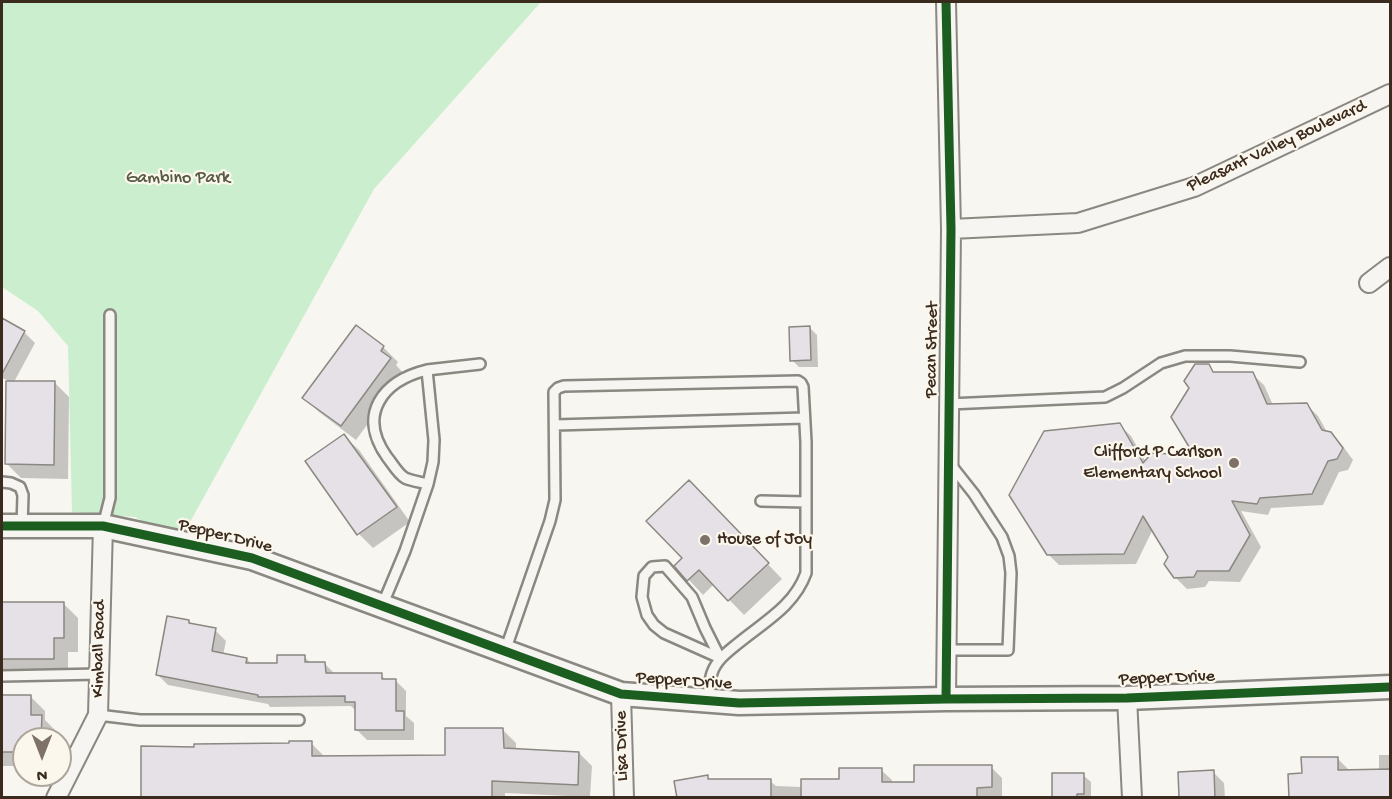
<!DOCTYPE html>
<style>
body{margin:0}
#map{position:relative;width:1392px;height:799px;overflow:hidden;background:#f8f6f0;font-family:"Gochi Hand",sans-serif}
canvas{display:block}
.frame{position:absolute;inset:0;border:3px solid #3b2a1e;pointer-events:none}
.north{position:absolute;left:12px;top:727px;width:60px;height:60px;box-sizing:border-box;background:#fbf7ec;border:2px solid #aea59a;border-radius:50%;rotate:180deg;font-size:16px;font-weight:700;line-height:24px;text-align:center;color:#3b2a1e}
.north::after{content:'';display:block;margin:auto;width:21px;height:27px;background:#7d7168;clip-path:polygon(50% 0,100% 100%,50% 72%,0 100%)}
</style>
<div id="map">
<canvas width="1392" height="799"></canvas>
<div class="frame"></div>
<div class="north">N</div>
</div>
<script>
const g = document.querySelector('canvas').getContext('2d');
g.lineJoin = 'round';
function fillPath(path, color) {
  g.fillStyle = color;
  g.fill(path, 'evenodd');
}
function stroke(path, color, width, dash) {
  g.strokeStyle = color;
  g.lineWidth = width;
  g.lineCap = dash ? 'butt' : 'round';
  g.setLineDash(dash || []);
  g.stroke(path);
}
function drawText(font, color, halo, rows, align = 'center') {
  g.font = font + ' "Gochi Hand",sans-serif';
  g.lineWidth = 4.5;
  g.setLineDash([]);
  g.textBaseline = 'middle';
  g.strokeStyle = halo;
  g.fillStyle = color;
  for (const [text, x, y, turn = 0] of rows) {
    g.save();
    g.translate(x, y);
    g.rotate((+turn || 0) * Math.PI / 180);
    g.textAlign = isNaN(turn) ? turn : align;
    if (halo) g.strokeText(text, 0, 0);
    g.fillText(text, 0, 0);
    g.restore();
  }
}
fillPath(new Path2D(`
 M 2,2 L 541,2 L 374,189 L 179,542 L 135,517 L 72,512 L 68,346 L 38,311 L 2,287 Z`), '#cbefce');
fillPath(new Path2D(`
 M 2,320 L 24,332 L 35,343 L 14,382 L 54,382 L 69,397 L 68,479 L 21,478 L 6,463 L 7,380 L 2,378 Z
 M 810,328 L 817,335 L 818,367 L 799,367 L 792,360 Z
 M 383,347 L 398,362 L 396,365 L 404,374 L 356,440 L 319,412 L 304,398 Z
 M 1208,366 L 1216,374 L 1252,374 L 1264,385 L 1273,405 L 1306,404 L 1318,416 L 1327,432 L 1331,433 L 1342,445 L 1353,460 L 1348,470 L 1339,472 L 1323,505 L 1271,508 L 1268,515 L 1241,511 L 1261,547 L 1240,582 L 1209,581 L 1205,587 L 1187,589 L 1175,577 L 1169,557 L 1153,529 L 1136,564 L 1059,565 L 1048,554 L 1119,425 L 1131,436 L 1146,462 L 1196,457 Z
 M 344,436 L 359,450 L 410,522 L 373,548 L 359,534 Z
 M 704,497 L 782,579 L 744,615 L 714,584 L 703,595 L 676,566 L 684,558 Z
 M 2,603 L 63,603 L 78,618 L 78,652 L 68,652 L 68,673 L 2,673 Z
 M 189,621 L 193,625 L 215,630 L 226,641 L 223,655 L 247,659 L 252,665 L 279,664 L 304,656 L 311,664 L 325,664 L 336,675 L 381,675 L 387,681 L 396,681 L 406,691 L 406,716 L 414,723 L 414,740 L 367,740 L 356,729 L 356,711 L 351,706 L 270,707 L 268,704 L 168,685 L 157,674 Z
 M 2,696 L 31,697 L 45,711 L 45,720 L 56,731 L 56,739 L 24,739 L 24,766 L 2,766 Z
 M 503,730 L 516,743 L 516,750 L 579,753 L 592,766 L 590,797 L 505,793 L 505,798 L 143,798 L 195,748 L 311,743 L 324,756 L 324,758 L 447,756 Z
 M 1379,755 L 1390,755 L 1390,798 L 1290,798 L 1303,775 L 1337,758 L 1348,769 L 1348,771 L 1379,771 Z
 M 991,767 L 1002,778 L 1002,797 L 678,798 L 707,777 L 711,781 L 770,781 L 776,786 L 802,787 L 841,780 L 881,770 L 892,780 L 892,783 L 916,783 Z
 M 1213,772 L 1224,783 L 1225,798 L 1181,798 L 1180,796 Z
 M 1083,775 L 1091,782 L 1091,798 L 1054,798 Z`), '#0003');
const building = new Path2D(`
 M 2,318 L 25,331 L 2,374 Z
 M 356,325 L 384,346 L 381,351 L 391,358 L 341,426 L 302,398 Z
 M 810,326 L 811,360 L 790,361 L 789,327 Z
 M 1195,364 L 1209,364 L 1213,372 L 1253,372 L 1267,404 L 1307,403 L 1322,430 L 1331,432 L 1343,448 L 1337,459 L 1328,461 L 1312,494 L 1260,498 L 1257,504 L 1232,501 L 1250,535 L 1229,571 L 1197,571 L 1194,577 L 1174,578 L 1164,564 L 1168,557 L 1143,516 L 1124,554 L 1047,555 L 1009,495 L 1044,431 L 1120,423 L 1143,463 L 1152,453 L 1194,455 L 1171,417 L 1189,388 L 1184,381 Z
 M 6,381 L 55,381 L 54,465 L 5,464 Z
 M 344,434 L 397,507 L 357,535 L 305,461 Z
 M 689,480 L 769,563 L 728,601 L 699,570 L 687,581 L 674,566 L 682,558 L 646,521 Z
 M 2,602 L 64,602 L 64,638 L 54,638 L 54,659 L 2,659 Z
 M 167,616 L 189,620 L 189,623 L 216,628 L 212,651 L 247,658 L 246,663 L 277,663 L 277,655 L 305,655 L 305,662 L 325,662 L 326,673 L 382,673 L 382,679 L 396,679 L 396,711 L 404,711 L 404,730 L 355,730 L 355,702 L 345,702 L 345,696 L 258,697 L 258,695 L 156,675 Z
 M 2,695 L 31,695 L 31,715 L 42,715 L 41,739 L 24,739 L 24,752 L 2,752 Z
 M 445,728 L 503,728 L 504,748 L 579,752 L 578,785 L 492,781 L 492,798 L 141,798 L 141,746 L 194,747 L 194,744 L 289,743 L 289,741 L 312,741 L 312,756 L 445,755 Z
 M 1301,757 L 1338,757 L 1338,770 L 1390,769 L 1390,798 L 1289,798 L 1288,774 L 1302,773 Z
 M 914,765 L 992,765 L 992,787 L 977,788 L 977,798 L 801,798 L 801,779 L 839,779 L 839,768 L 882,768 L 882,782 L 914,782 Z
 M 1214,770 L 1215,798 L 1179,797 L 1178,772 Z
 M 1052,773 L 1084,773 L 1084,794 L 1077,794 L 1077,798 L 1052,798 Z
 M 708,775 L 708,779 L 771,779 L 771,798 L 677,798 L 674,781 Z`);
fillPath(building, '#e5e1e7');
stroke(building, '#8b8781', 1.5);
const service = new Path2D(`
 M 427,370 L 480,364
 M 949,404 L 1105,397 L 1123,388 L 1161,363 L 1185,356 L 1230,356 L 1300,362
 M 555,425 L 804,418
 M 2,482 L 11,483 L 20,487 L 23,495 L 22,526
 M 761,501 L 806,502
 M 103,526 L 110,498 L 110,315
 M 665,566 L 692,597 L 705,628 L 720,658 L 664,633 L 654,625 L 647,615 L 642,597 L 644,576 L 652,567 Z
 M 382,606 L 405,551 L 428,484 L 433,462 L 434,440 L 427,370 C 382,381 357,415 387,457 C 392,463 398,474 405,478 C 412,481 420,482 428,484
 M 947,650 L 1008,650 L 1011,573 L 1009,556 L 1002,537 L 974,494 L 951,465
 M 505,651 L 550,521 L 555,500 L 554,392 L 558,388 L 564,386 L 798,381 L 801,383 L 803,387 L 806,442 L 806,573 C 794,607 762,623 736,645 C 726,653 716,661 712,673 C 709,681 709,692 708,701
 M 2,676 L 100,674
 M 98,715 L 140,720 L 299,720`);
const minor = new Path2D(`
 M 946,2 L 951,229 L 946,699
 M 951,229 L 1078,223 L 1194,187 L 1390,94
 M 1369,283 L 1390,267
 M 621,694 L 624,798
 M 1127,698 L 1132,798
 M 56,798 L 98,715 L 103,526`);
const tertiary = new Path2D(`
 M 2,526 L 103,526 L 252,558 L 621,694 L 739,703 L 946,699 L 1127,698 L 1390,687`);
stroke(service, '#8b8781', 14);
stroke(minor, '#8b8781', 22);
stroke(tertiary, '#8b8781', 27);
stroke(service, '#f6f5f1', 9);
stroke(minor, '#f6f5f1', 18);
stroke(tertiary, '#f6f5f1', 22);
stroke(new Path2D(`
 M 946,2 L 951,229 L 946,699
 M 2,526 L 103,526 L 252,558 L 621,694 L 739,703 L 946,699 L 1127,698 L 1390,687`), '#1b5e20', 9);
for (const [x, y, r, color] of [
 [1234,463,6,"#7d7168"],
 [705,540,6,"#7d7168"]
]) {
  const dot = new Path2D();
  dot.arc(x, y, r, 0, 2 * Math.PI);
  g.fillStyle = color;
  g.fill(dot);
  stroke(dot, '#fbf7ec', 2);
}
drawText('18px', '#3b2a1e', '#fbf7ec', [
 ["Pleasant Valley Boulevard",1277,147,-25],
 ["Pecan Street",933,350,-89],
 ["Pepper Drive",225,537,14],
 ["Kimball Road",100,649,-89],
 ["Pepper Drive",1167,679,-2],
 ["Pepper Drive",684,682,4],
 ["Lisa Drive",623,746,-91]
]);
drawText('18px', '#565a43', '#fbf7ec', [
 ["Gambino Park",178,179]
]);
drawText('18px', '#3b2a1e', '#fbf7ec', [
 ["Clifford P Carlson",1222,453],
 ["Elementary School",1222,474],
 ["House of Joy",717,540,"left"]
], 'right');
</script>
